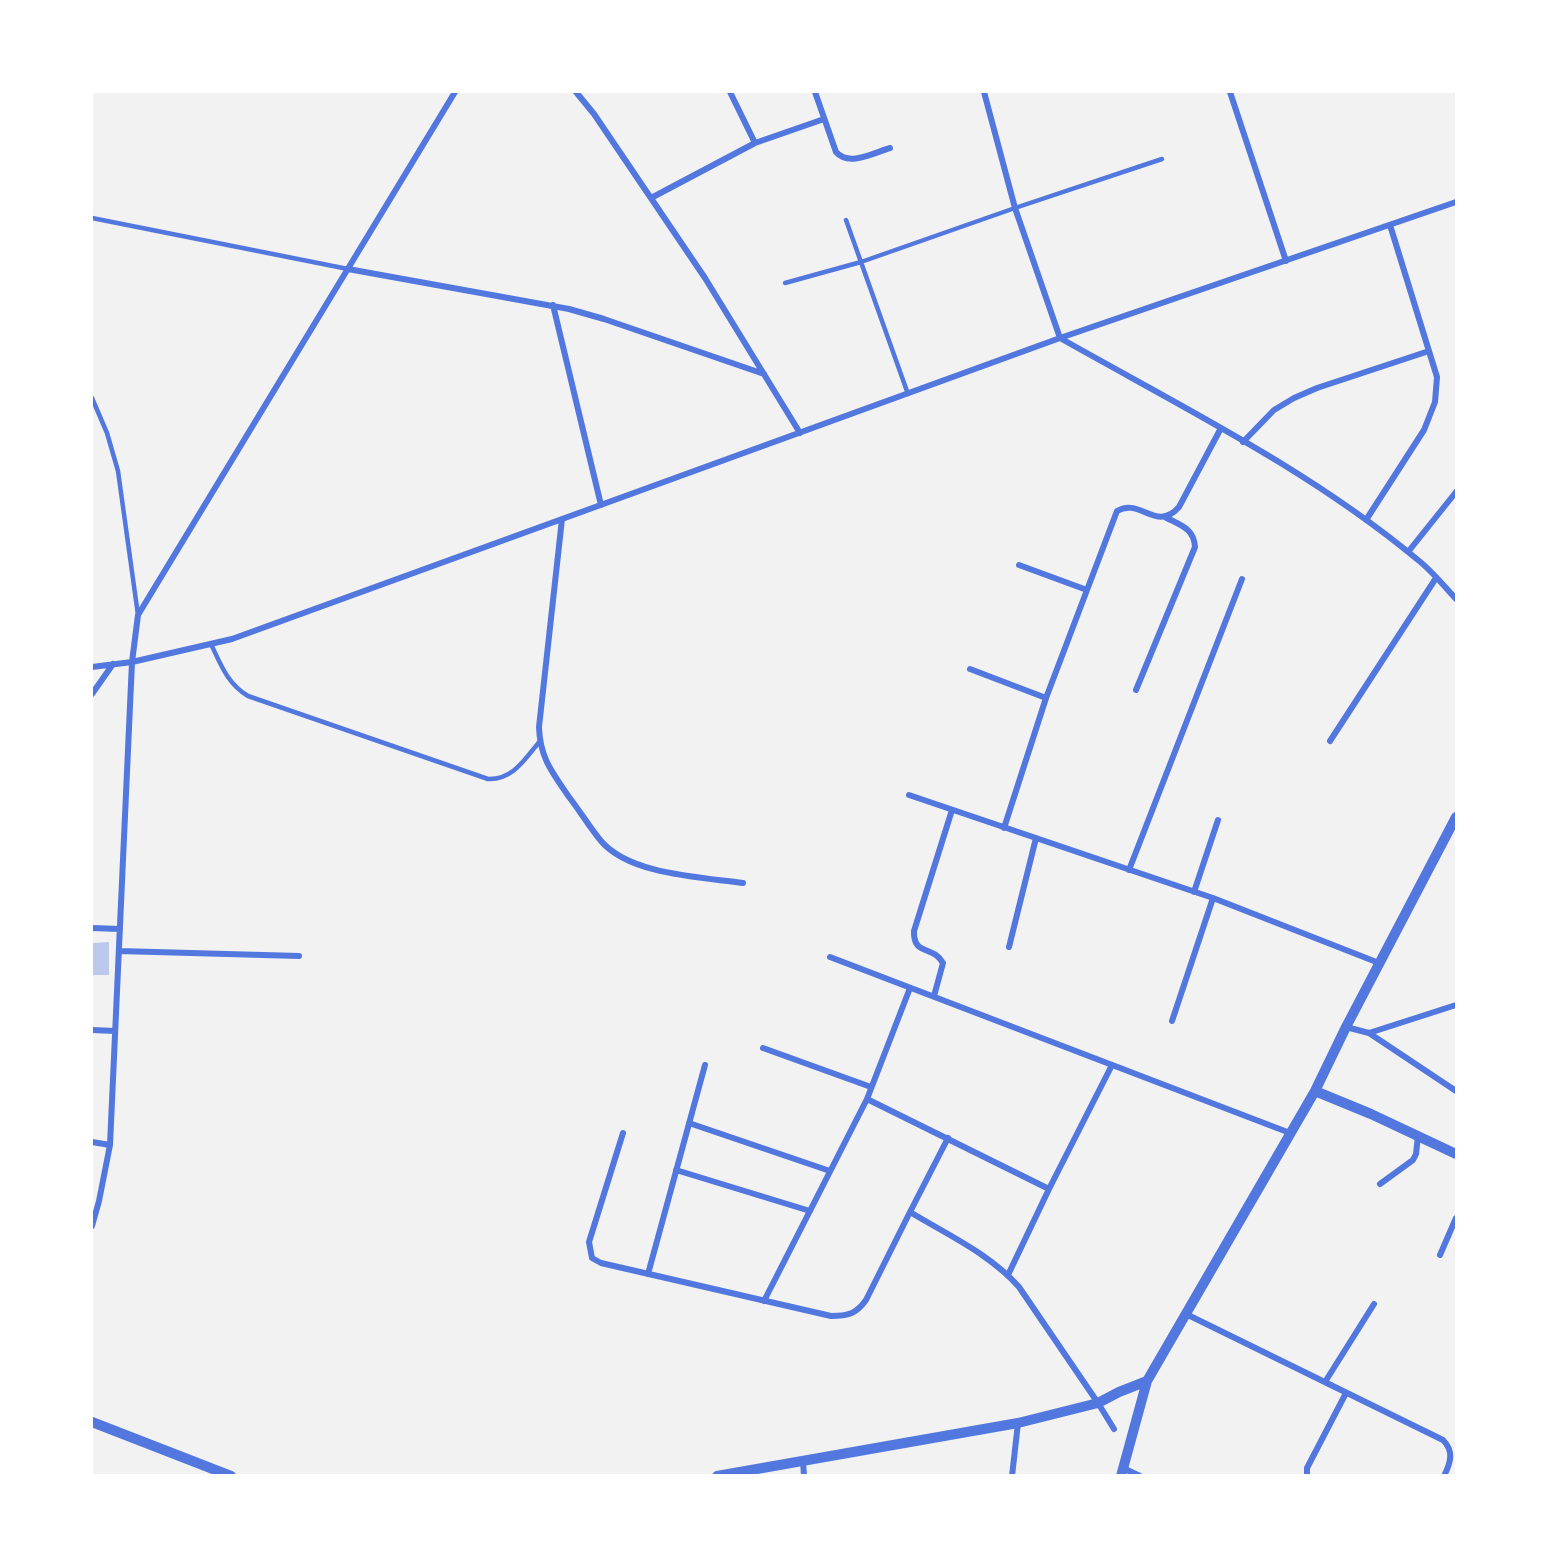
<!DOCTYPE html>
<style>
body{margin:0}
#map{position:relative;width:1548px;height:1567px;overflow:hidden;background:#f2f2f2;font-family:"DejaVu Sans",sans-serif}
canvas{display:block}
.frame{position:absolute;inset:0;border:93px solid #fff;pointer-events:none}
</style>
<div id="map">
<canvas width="1548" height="1567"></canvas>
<div class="frame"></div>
</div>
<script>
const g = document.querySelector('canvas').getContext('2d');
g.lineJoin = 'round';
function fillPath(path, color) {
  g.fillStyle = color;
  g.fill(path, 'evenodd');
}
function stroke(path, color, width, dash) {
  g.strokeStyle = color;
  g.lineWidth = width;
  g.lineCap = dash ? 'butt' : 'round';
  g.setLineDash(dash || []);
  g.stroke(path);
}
fillPath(new Path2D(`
 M 109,942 L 109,975 L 92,975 L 92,943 Z`), '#bdc9ec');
stroke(new Path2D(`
 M 92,218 L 348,269
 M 846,220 L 908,394
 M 785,283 L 861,262 L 1015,208 L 1162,159
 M 92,398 L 107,433 L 118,471 L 138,615
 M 211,644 C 221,665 227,683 248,696 L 488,779 C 513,780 525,759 540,741`), '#5277de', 4.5);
stroke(new Path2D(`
 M 576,92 L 594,114 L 705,278 L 800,433
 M 730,92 L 755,143
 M 815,92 L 836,152 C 849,167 873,153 890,148
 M 984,92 L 1015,208 L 1060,338 C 1182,407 1310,470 1418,560 C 1432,571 1444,586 1456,599
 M 1230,92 L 1286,261
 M 651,198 L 755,143 L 824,119
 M 348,269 L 569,309 L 604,319 L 764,374
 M 553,305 L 601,505
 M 1243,442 L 1274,410 L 1294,398 L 1317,388 L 1429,351
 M 562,519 L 539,727 C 540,758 552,772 569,797 C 580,811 590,828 601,841 C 630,875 701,877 743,883
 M 1366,520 L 1424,430 L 1435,402 L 1437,377 L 1390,225
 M 1408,552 L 1456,492
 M 1019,565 L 1087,590
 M 92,667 L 132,662 L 232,639 L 1060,338 L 1456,202
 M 970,669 L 1046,698
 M 1136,690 L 1195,547 C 1194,528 1180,525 1165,517
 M 92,694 L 113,664
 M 1330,741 L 1436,578
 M 909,795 L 1213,898 L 1379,963
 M 1004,828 L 1046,698 L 1117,511 C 1140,497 1156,533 1179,507 L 1221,428
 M 1129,870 L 1242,579
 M 1194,892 L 1218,820
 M 92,928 L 120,929
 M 1009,947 L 1036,838
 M 119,951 L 299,956
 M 830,957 L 1290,1133
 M 934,996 L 943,963 C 933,945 913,956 914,931 L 952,810
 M 1172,1021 L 1213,898
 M 1346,1027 L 1369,1033 L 1456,1005
 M 92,1030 L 115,1031
 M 1369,1033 L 1456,1091
 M 763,1048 L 871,1087
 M 867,1099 L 1049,1189
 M 689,1123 L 830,1171
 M 623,1133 L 589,1242 L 592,1258 L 601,1263 L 831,1316 C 848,1316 856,1314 866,1300 L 910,1212 C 948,1235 990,1254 1019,1287 L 1098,1403 L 1114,1429
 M 92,1142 L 110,1145
 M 676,1170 L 810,1211
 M 1380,1184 L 1413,1160 L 1416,1154 L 1418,1136
 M 910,1212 L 948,1138
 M 92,1226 L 99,1201 L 110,1145 L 132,662 L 138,615 L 455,92
 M 1440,1255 L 1456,1218
 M 648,1274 L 705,1065
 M 1008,1275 L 1049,1189 L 1112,1065
 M 764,1301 L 867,1099 L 910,988
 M 1186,1314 L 1443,1440 C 1454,1451 1451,1462 1444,1476
 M 1325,1382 L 1374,1304
 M 803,1461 L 804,1476
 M 1123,1468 L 1140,1476
 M 1012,1476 L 1018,1423
 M 1307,1476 L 1307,1468 L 1346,1393`), '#5277de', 6);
stroke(new Path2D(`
 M 1315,1091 L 1371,1114 L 1456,1154
 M 92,1422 L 231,1476
 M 717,1476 L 1018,1423 L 1098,1403 L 1119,1392 L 1147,1381 L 1315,1091 L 1346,1027 L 1456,817
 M 1121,1476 L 1147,1381`), '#5277de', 10);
</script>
